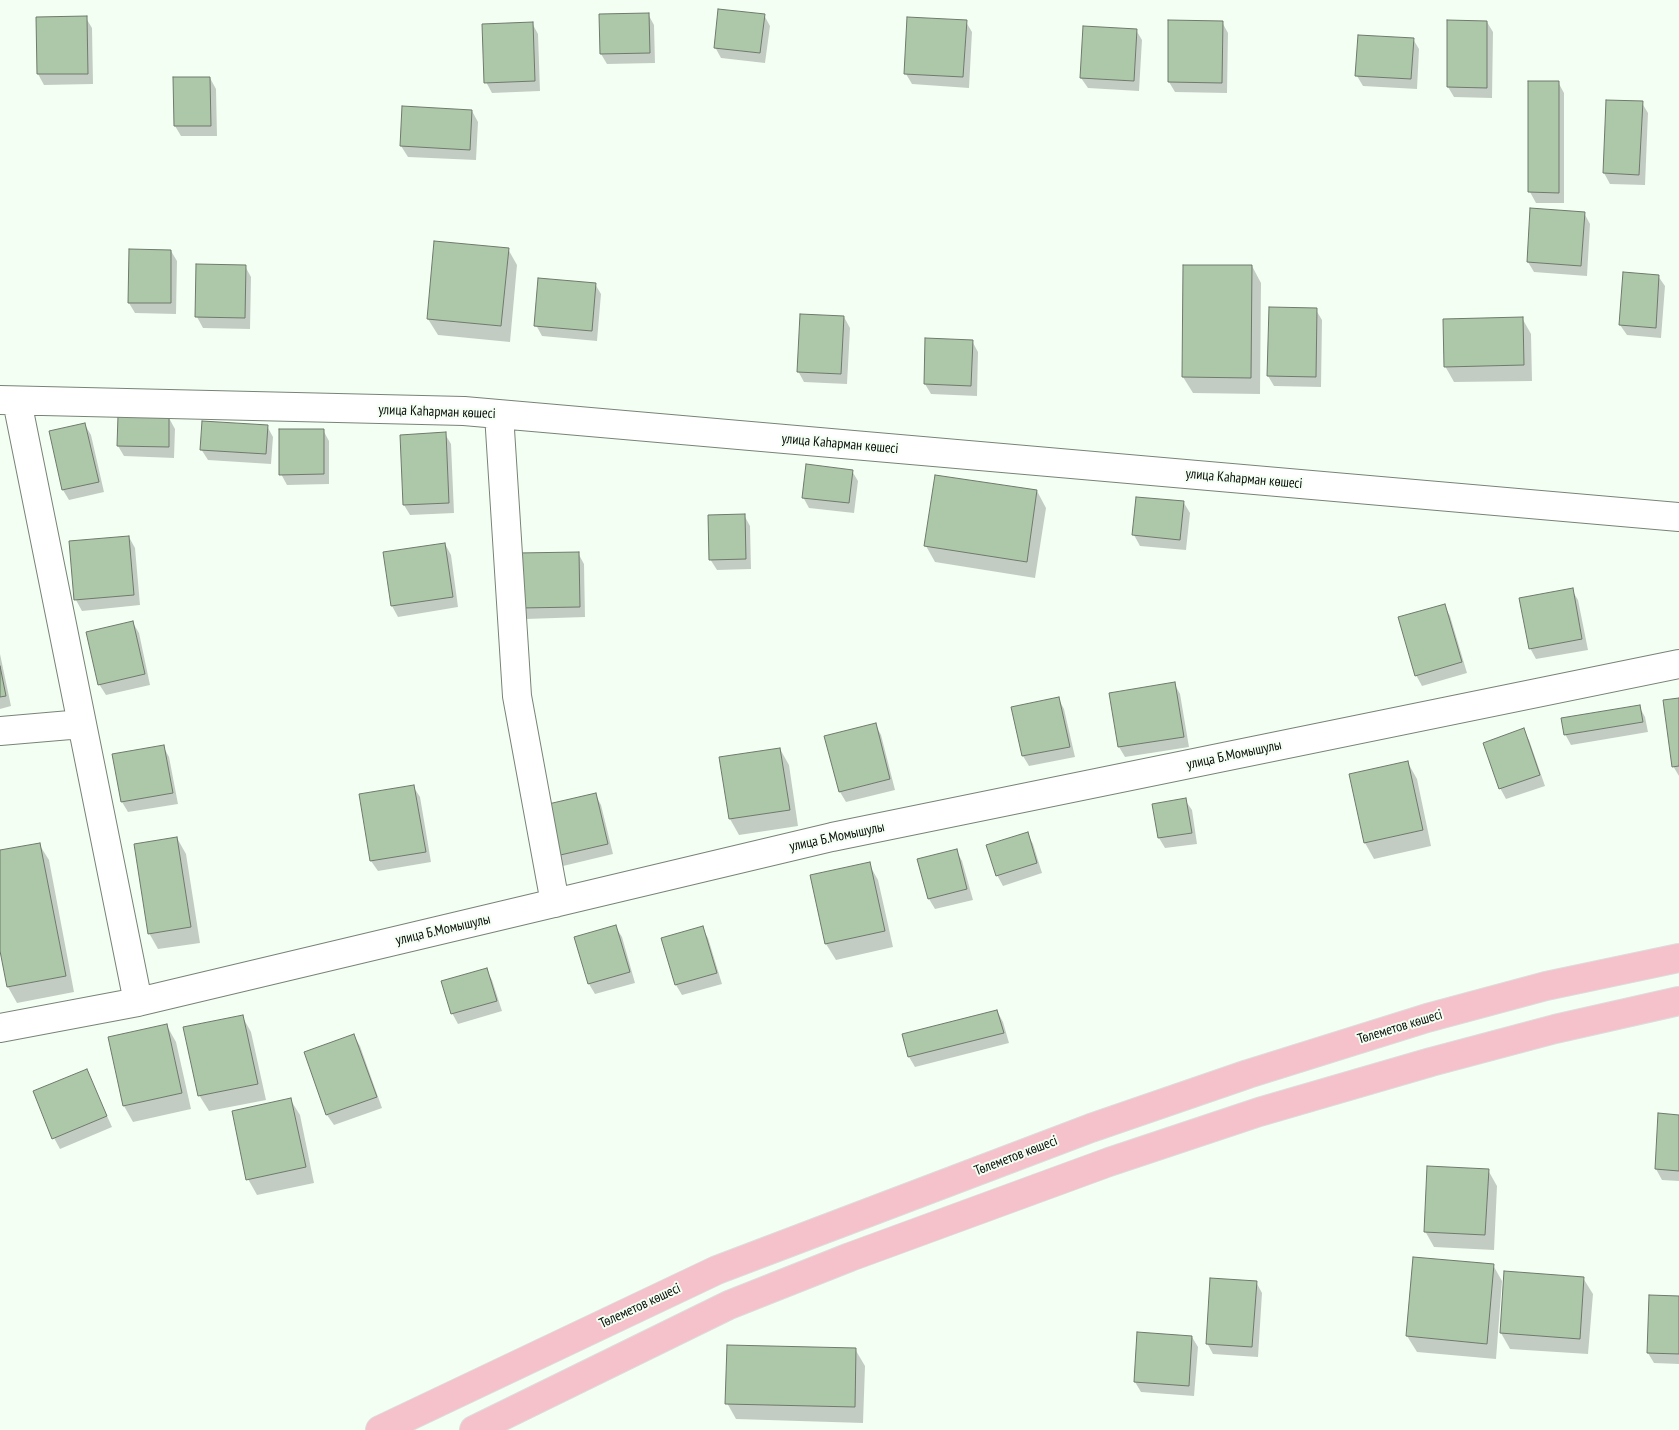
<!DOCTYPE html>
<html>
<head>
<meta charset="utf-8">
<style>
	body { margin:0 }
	canvas { display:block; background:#f4fff3 }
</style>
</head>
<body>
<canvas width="1679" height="1430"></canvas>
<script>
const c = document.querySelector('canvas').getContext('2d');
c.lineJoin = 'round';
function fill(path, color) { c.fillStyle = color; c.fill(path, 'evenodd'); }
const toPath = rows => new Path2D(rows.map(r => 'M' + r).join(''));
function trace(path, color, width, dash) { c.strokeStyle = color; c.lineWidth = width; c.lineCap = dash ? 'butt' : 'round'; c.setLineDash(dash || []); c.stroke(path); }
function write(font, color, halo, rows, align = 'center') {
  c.font = font + ' "PT Sans Narrow",sans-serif'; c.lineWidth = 4; c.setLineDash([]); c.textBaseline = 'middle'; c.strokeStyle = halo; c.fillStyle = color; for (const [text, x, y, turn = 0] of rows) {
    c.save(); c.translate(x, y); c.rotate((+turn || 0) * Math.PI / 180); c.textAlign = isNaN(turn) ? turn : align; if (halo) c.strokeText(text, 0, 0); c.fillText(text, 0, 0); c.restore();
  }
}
fill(toPath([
	[648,14,654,25,655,63,607,64,601,54],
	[764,15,770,26,765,63,721,58,715,47],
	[37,18,86,18,92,28,93,84,44,85,38,74],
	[966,22,972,32,969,88,912,84,906,74],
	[1222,22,1228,33,1227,93,1175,92,1169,82],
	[1487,22,1493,32,1492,98,1454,97,1448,87],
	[532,23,538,34,540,91,492,93,486,82],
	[1136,30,1142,40,1139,91,1088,88,1081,78],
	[1413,39,1419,49,1417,89,1363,86,1357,76],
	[210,78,216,89,217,136,181,136,175,126],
	[1558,82,1564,93,1564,203,1536,203,1530,192],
	[1607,101,1642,103,1648,113,1645,185,1610,184,1604,173],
	[403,108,472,111,478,122,476,160,408,157,401,146],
	[1584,213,1590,224,1587,276,1534,272,1528,262],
	[508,249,517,265,510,342,438,335,428,319],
	[171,251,177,261,176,314,135,313,129,303],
	[245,266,251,277,250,329,203,328,197,317],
	[1252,266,1261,283,1260,394,1193,393,1183,377],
	[1658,276,1665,286,1661,338,1627,335,1620,325],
	[595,284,601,294,597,341,542,336,536,325],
	[1316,310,1322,320,1321,387,1274,386,1268,376],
	[844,317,850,328,847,384,804,382,798,371],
	[1522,318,1531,334,1532,381,1454,382,1445,366],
	[972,341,978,352,977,396,931,394,925,384],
	[169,418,175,429,174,458,124,456,118,446],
	[85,425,91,435,104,492,69,500,63,490],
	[267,426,273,437,271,464,208,460,201,449],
	[323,430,329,441,329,484,287,485,281,474],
	[445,434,451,444,454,513,410,515,404,505],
	[852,471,858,481,854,513,809,508,803,497],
	[1037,491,1046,508,1035,578,935,562,926,546],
	[1184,503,1190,513,1186,550,1140,546,1134,535],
	[744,515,750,526,751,569,717,570,710,559],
	[129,537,135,548,140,605,82,611,76,600,71,543],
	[445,544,451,555,458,607,398,617,392,606,384,553],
	[578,553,584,564,585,617,526,619,520,608],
	[1572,590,1578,600,1588,650,1536,659,1530,648],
	[1444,605,1450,616,1467,673,1422,686,1416,675],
	[133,623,139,633,150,685,106,695,99,684],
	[0,654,11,706,0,709],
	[1174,683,1180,694,1189,747,1125,757,1119,747],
	[1058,698,1064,709,1075,757,1029,766,1023,756,1012,708],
	[1679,699,1679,776,1673,766],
	[1639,706,1645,717,1648,732,1571,745,1565,734],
	[875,724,881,735,895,790,846,802,840,792,826,737],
	[1523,730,1529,740,1545,786,1506,799,1500,788],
	[163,746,169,757,178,804,128,812,122,802],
	[780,749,789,765,798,826,739,835,730,819,721,758],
	[1408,763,1417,779,1431,846,1374,859,1365,843],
	[413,786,420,797,431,862,378,871,371,861],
	[595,794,601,805,613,854,563,866,557,855],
	[1185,800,1192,810,1197,844,1165,848,1159,838],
	[1027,833,1033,844,1042,873,1003,886,997,875],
	[177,838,186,854,200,943,158,949,149,933],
	[39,844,49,860,74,992,17,1003,8,987,0,944,0,852],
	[956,850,962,861,973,900,935,909,929,899],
	[869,864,878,880,893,947,836,960,826,944],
	[615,926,622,937,635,983,595,994,589,984],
	[702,928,708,938,722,984,682,995,676,985,663,939],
	[486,969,492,980,502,1011,458,1024,452,1013],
	[997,1011,1003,1022,1009,1043,915,1067,909,1057],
	[242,1016,251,1032,266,1100,209,1111,199,1095],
	[167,1026,176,1042,191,1109,133,1122,124,1106,110,1038],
	[354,1036,360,1046,382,1108,334,1125,327,1115,306,1053],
	[87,1071,112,1127,60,1149,54,1138],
	[290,1099,300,1115,314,1183,257,1195,248,1179],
	[1679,1116,1679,1181,1662,1180,1656,1169],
	[1488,1170,1497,1186,1494,1250,1434,1247,1425,1231],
	[1493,1265,1502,1281,1496,1359,1417,1352,1407,1336],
	[1583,1278,1593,1294,1588,1354,1510,1349,1501,1333],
	[1256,1282,1262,1293,1258,1357,1213,1354,1207,1343],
	[1679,1297,1679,1364,1654,1363,1648,1353],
	[1192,1337,1198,1347,1194,1396,1141,1392,1135,1382],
	[855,1349,865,1366,863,1423,736,1419,727,1403]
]), '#0003');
const building = toPath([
	[718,9,765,14,760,53,714,48,718,9],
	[649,13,650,53,600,54,599,14,649,13],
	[87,16,88,74,37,74,36,17,87,16],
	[907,17,967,20,963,77,904,74,907,17],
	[1168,20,1223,21,1222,83,1168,82,1168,20],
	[1447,20,1487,21,1487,88,1447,87,1447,20],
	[533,22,535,81,484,83,482,24,533,22],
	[1083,26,1137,29,1134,81,1080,78,1083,26],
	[1358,35,1414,38,1411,79,1355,76,1358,35],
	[173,77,210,77,211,126,174,126,173,77],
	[1528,81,1559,81,1559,193,1528,192,1528,81],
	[1606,100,1643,101,1639,175,1603,173,1606,100],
	[402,106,472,110,470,150,400,146,402,106],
	[1530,208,1585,212,1581,266,1527,262,1530,208],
	[434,241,509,248,501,326,427,319,434,241],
	[129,249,171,250,171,303,128,303,129,249],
	[196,264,246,265,245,318,195,317,196,264],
	[1183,265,1252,265,1251,378,1182,377,1183,265],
	[1623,272,1659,275,1656,328,1619,325,1623,272],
	[538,278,596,283,592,331,534,326,538,278],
	[1269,307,1317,308,1316,377,1267,376,1269,307],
	[800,314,844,316,841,374,797,372,800,314],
	[1523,317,1524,365,1444,367,1443,319,1523,317],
	[925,338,973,340,971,386,924,384,925,338],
	[118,416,169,417,169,447,117,446,118,416],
	[202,421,268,425,266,454,200,450,202,421],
	[85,423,99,482,62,490,49,431,85,423],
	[279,429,324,429,324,474,279,475,279,429],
	[446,432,449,503,403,505,400,435,446,432],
	[806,464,853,470,849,503,802,498,806,464],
	[935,475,1037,490,1027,562,924,546,935,475],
	[1136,497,1184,501,1180,540,1132,535,1136,497],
	[745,514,746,559,709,560,708,515,745,514],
	[129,536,134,595,74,600,69,541,129,536],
	[445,543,453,597,391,606,383,552,445,543],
	[579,552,580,607,519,608,518,553,579,552],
	[1573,588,1582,639,1529,649,1519,598,1573,588],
	[1445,604,1462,662,1415,676,1398,617,1445,604],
	[133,621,145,674,98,685,86,632,133,621],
	[0,666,6,696,0,697,0,666],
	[1175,682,1184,737,1118,747,1109,693,1175,682],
	[1059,697,1070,747,1022,756,1011,707,1059,697],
	[1679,698,1679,766,1672,767,1663,700,1679,698],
	[1640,705,1643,722,1564,735,1561,718,1640,705],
	[876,723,890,779,839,792,824,736,876,723],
	[1524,728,1540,775,1499,789,1483,743,1524,728],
	[164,745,173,793,121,802,112,754,164,745],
	[780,748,790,810,729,819,719,757,780,748],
	[1408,761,1423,830,1364,843,1349,774,1408,761],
	[414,785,426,852,370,861,359,794,414,785],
	[596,793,608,844,556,856,544,805,596,793],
	[1186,798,1192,833,1158,838,1152,804,1186,798],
	[1028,832,1037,863,996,876,986,845,1028,832],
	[177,837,191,927,148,934,134,844,177,837],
	[40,843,66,976,7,987,0,951,0,850,40,843],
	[957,849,967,889,928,899,917,859,957,849],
	[870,862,885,931,825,944,810,875,870,862],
	[616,925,630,972,588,984,574,937,616,925],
	[703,926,717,973,675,985,661,938,703,926],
	[487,968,497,1001,451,1014,441,981,487,968],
	[997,1010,1004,1033,908,1057,902,1034,997,1010],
	[243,1015,258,1084,198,1096,183,1027,243,1015],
	[167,1024,182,1093,123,1106,108,1037,167,1024],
	[354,1034,377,1097,326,1115,304,1052,354,1034],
	[87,1069,107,1116,52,1139,33,1091,87,1069],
	[291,1098,306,1167,246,1180,232,1111,291,1098],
	[1658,1113,1679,1115,1679,1171,1655,1169,1658,1113],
	[1427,1166,1489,1169,1485,1235,1424,1232,1427,1166],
	[1413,1257,1494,1264,1487,1344,1406,1336,1413,1257],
	[1504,1271,1584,1277,1580,1339,1500,1333,1504,1271],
	[1210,1278,1257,1281,1252,1347,1206,1344,1210,1278],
	[1649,1295,1679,1296,1679,1354,1647,1353,1649,1295],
	[1137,1332,1192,1336,1189,1386,1134,1382,1137,1332],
	[727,1345,856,1348,855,1407,725,1404,727,1345]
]);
fill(building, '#adc7a9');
trace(building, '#6f7a6d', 1);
const minor = toPath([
	[0,400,464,411,1679,517],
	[17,401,138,1002],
	[499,414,517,696,555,903],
	[0,731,82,724],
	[0,1028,138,1002,832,837,1679,664]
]);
const major = toPath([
	[380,1430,717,1270,1091,1128,1248,1074,1427,1018,1546,986,1679,958],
	[474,1430,729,1305,850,1257,1109,1162,1259,1112,1431,1062,1555,1029,1679,1001]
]);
trace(minor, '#788376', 30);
trace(major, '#dddddc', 30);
trace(minor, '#fff', 28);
trace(major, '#f5c1cb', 28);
write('14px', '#090c08', '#f4fff3', [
	["улица Каһарман көшесі",437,412,2],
	["улица Каһарман көшесі",840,444,5],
	["улица Каһарман көшесі",1244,479,5],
	["улица Б.Момышулы",1234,755,-12],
	["улица Б.Момышулы",837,837,-12],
	["улица Б.Момышулы",443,930,-13],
	["Төлеметов көшесі",1400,1027,-17],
	["Төлеметов көшесі",1016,1156,-21],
	["Төлеметов көшесі",640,1306,-25]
]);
</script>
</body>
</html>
